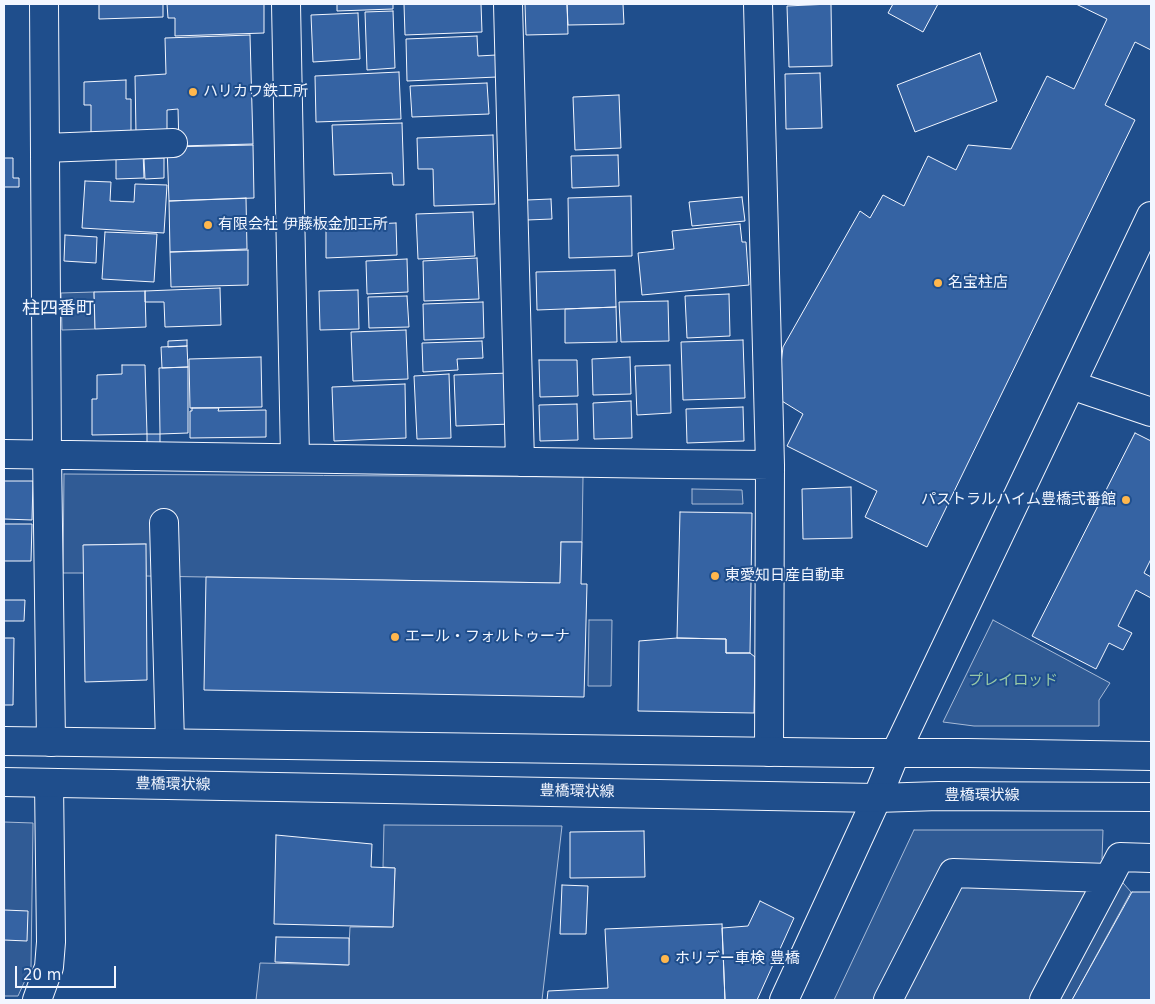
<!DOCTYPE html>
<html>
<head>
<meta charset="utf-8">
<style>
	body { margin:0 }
	#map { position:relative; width:1155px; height:1004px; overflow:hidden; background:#1f4e8c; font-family:"DejaVu Sans",sans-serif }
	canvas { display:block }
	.frame { position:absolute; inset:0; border:5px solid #f2f6ff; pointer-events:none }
	.scale { position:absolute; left:15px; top:966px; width:101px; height:22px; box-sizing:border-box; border:2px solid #f2f6ff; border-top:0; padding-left:6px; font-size:15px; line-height:18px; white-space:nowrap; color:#f2f6ff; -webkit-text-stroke:4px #1f4e8c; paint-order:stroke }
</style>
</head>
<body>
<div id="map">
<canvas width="1155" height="1004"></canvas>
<div class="frame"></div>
<div class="scale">20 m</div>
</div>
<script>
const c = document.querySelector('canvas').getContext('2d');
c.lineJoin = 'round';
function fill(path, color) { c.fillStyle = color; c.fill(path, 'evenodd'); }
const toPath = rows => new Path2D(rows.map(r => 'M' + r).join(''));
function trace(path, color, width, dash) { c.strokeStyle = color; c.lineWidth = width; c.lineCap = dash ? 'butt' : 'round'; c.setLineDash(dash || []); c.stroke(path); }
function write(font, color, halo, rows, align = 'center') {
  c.font = font + ' "DejaVu Sans","Noto Sans JP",sans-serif'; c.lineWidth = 4; c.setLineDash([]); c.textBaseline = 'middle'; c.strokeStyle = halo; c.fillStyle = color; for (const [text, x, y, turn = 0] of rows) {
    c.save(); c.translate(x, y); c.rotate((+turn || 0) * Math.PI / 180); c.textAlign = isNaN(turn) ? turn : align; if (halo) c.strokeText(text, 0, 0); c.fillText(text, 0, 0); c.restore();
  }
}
const built = toPath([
	[94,292,95,329,62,330,61,293,94,292],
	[64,474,583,477,582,542,561,542,560,583,146,576,145,544,84,545,84,573,63,573,64,474],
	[692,489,742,490,743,504,692,504,692,489],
	[589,620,612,620,611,686,588,686,589,620],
	[993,620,1110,683,1099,700,1099,726,974,726,943,722,993,620],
	[4,822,33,823,31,967,18,996,4,996,4,822],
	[384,825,562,826,542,1000,256,1000,260,963,348,965,350,927,393,927,395,868,383,867,384,825],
	[914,830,1103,830,1102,859,1131,892,1072,1000,834,1000,914,830]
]);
fill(built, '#305b95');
trace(built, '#a8bbd7', 1);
const building = toPath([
	[99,4,163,4,163,17,99,19,99,4],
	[167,4,264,4,264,33,175,36,175,18,168,18,167,4],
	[337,4,393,4,393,9,337,11,337,4],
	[404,4,481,4,482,32,405,35,404,4],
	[525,4,567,4,568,34,526,35,525,4],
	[567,4,623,4,624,24,568,25,567,4],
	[831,4,832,66,789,67,787,6,831,4],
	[893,4,938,4,923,32,888,13,893,4],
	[1076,4,1151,4,1151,50,1135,42,1105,105,1135,120,927,547,865,517,877,491,787,446,803,414,777,398,783,347,860,211,870,218,883,195,904,206,928,156,956,170,968,145,1011,149,1047,76,1074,89,1107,19,1076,4],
	[393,11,395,68,367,70,365,12,393,11],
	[358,13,360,59,313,62,311,15,358,13],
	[250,35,253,144,179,146,178,109,167,110,167,133,136,134,135,76,166,74,165,38,250,35],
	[477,36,478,56,496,55,497,77,407,81,406,39,477,36],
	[980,53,997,101,915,132,897,85,980,53],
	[399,72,401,119,316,122,315,76,399,72],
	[820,73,822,128,786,129,785,74,820,73],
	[126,80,126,99,131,99,131,136,91,137,91,105,84,105,84,82,126,80],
	[487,83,489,114,412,117,410,86,487,83],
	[619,95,621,148,575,150,573,97,619,95],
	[402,123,404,185,393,185,392,173,334,175,332,125,402,123],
	[493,135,495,204,434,206,433,169,418,169,417,138,493,135],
	[253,145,254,198,169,201,167,147,253,145],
	[143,152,144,178,116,179,116,153,143,152],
	[618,155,619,186,572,188,571,156,618,155],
	[4,158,13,158,13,178,19,178,19,187,4,187,4,158],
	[164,158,164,178,145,179,144,159,164,158],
	[85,181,111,182,110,201,134,202,135,184,167,185,164,233,82,228,85,181],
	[631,196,632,256,569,258,568,198,631,196],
	[742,197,745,221,692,226,689,202,742,197],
	[246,198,247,249,170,252,169,201,246,198],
	[551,199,552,219,527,220,527,200,551,199],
	[473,212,475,256,418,259,416,214,473,212],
	[396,223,397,255,326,258,326,226,396,223],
	[740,224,742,242,746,242,749,285,642,295,638,253,674,249,672,231,740,224],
	[105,232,157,234,154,282,102,279,105,232],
	[65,235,97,237,96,263,64,261,65,235],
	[248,250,248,285,171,287,170,252,248,250],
	[477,258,479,299,424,301,423,261,477,258],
	[407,259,408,292,367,294,366,261,407,259],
	[615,270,616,307,537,310,536,272,615,270],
	[220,288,221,325,165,327,164,302,145,302,145,291,220,288],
	[358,290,359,329,320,330,319,291,358,290],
	[145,291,146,327,95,329,94,292,145,291],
	[729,294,730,336,687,338,685,296,729,294],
	[407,296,409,327,369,328,368,297,407,296],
	[668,301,669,341,621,342,619,302,668,301],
	[483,302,484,338,424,340,423,304,483,302],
	[616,307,617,342,565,343,565,309,616,307],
	[406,330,408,379,353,381,351,332,406,330],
	[187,340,187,346,168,347,168,341,187,340],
	[743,340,745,398,683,400,681,342,743,340],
	[482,341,483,358,457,359,458,370,423,372,422,343,482,341],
	[187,346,188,367,162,368,161,347,187,346],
	[261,357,262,407,190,408,189,359,261,357],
	[630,357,631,394,593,395,592,359,630,357],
	[539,360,577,360,578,396,540,397,539,360],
	[122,365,145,365,147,434,92,435,92,399,97,399,97,375,122,374,122,365],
	[670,365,671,413,637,415,635,366,670,365],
	[188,367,188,433,160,434,159,368,188,367],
	[509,373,511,424,456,426,454,375,509,373],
	[449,374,451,438,417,439,414,376,449,374],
	[405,384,406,438,334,441,332,387,405,384],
	[631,401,632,438,594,439,593,403,631,401],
	[577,404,578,440,540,441,539,405,577,404],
	[743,407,744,441,687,443,686,409,743,407],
	[192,408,219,408,218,411,266,410,266,437,190,438,190,411,192,411,192,408],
	[1135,433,1151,441,1151,559,1144,573,1151,577,1151,598,1136,590,1118,626,1132,633,1123,650,1109,643,1096,669,1032,636,1135,433],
	[147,434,160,434,160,448,147,448,147,434],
	[4,481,33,481,32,520,4,519,4,481],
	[851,487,852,538,803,539,802,489,851,487],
	[680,512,752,513,750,653,726,653,726,639,677,638,680,512],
	[4,524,32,524,31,561,4,561,4,524],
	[561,542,582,542,581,584,587,584,584,697,204,690,206,577,560,583,561,542],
	[146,544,147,680,85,682,83,545,146,544],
	[4,600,25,600,24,621,4,621,4,600],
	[4,638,14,638,13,705,4,705,4,638],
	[677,638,726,639,726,653,750,653,755,657,754,713,638,711,639,641,677,638],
	[644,831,645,877,570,878,570,832,644,831],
	[276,835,372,844,371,867,395,868,393,927,274,924,276,835],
	[562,885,588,886,586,934,560,934,562,885],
	[1132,892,1151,892,1151,1000,1072,1000,1132,892],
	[760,901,794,918,757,1000,725,1000,722,928,748,926,760,901],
	[4,910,28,911,27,941,4,940,4,910],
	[722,924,725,1000,547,1000,548,991,608,988,605,929,722,924],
	[276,937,349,938,349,965,275,962,276,937]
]);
fill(building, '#3563a3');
trace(building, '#f2f6ff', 1);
const minor = toPath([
	[44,4,47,454,51,742],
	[286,4,295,458],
	[508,4,520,462],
	[758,4,770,465,769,752],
	[45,148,173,143],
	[1071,385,1151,412],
	[4,454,668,464,770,465],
	[164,523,170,743],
	[37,1000,49,967,51,942,49,783],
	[784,1000,877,798,895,754,1151,216],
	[888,1000,953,873,1109,878,1120,857,1151,858],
	[1044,1000,1109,878]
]);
const major = toPath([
	[4,741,854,753,968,753,1151,756],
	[4,782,877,798,939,796,1151,797]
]);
trace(minor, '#f2f6ff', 30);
trace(major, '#f2f6ff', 30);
trace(minor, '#1f4e8c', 28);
trace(major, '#1f4e8c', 28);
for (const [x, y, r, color] of [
	[193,92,5,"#ffb74d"],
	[208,225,5,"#ffb74d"],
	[938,283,5,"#ffb74d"],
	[1126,500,5,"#ffb74d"],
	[715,576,5,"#ffb74d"],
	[395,637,5,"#ffb74d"],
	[665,959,5,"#ffb74d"]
]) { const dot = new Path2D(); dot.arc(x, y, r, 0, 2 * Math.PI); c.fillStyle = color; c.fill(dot); trace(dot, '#1f4e8c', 2); }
write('15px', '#f2f6ff', '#1f4e8c', [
	["ハリカワ鉄工所",203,92],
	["有限会社 伊藤板金加工所",218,225],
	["名宝柱店",948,283],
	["パストラルハイム豊橋弐番館",1116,500,"right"],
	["東愛知日産自動車",725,576],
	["エール・フォルトゥーナ",405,637],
	["ホリデー車検 豊橋",675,959]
], 'left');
write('15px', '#97c8a6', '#1f4e8c', [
	["プレイロッド",1013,681]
]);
write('15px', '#f2f6ff', '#1f4e8c', [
	["豊橋環状線",173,785,1],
	["豊橋環状線",577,792,1],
	["豊橋環状線",982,796]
]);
write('18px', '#f2f6ff', '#1f4e8c', [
	["柱四番町",58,309]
]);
</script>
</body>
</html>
